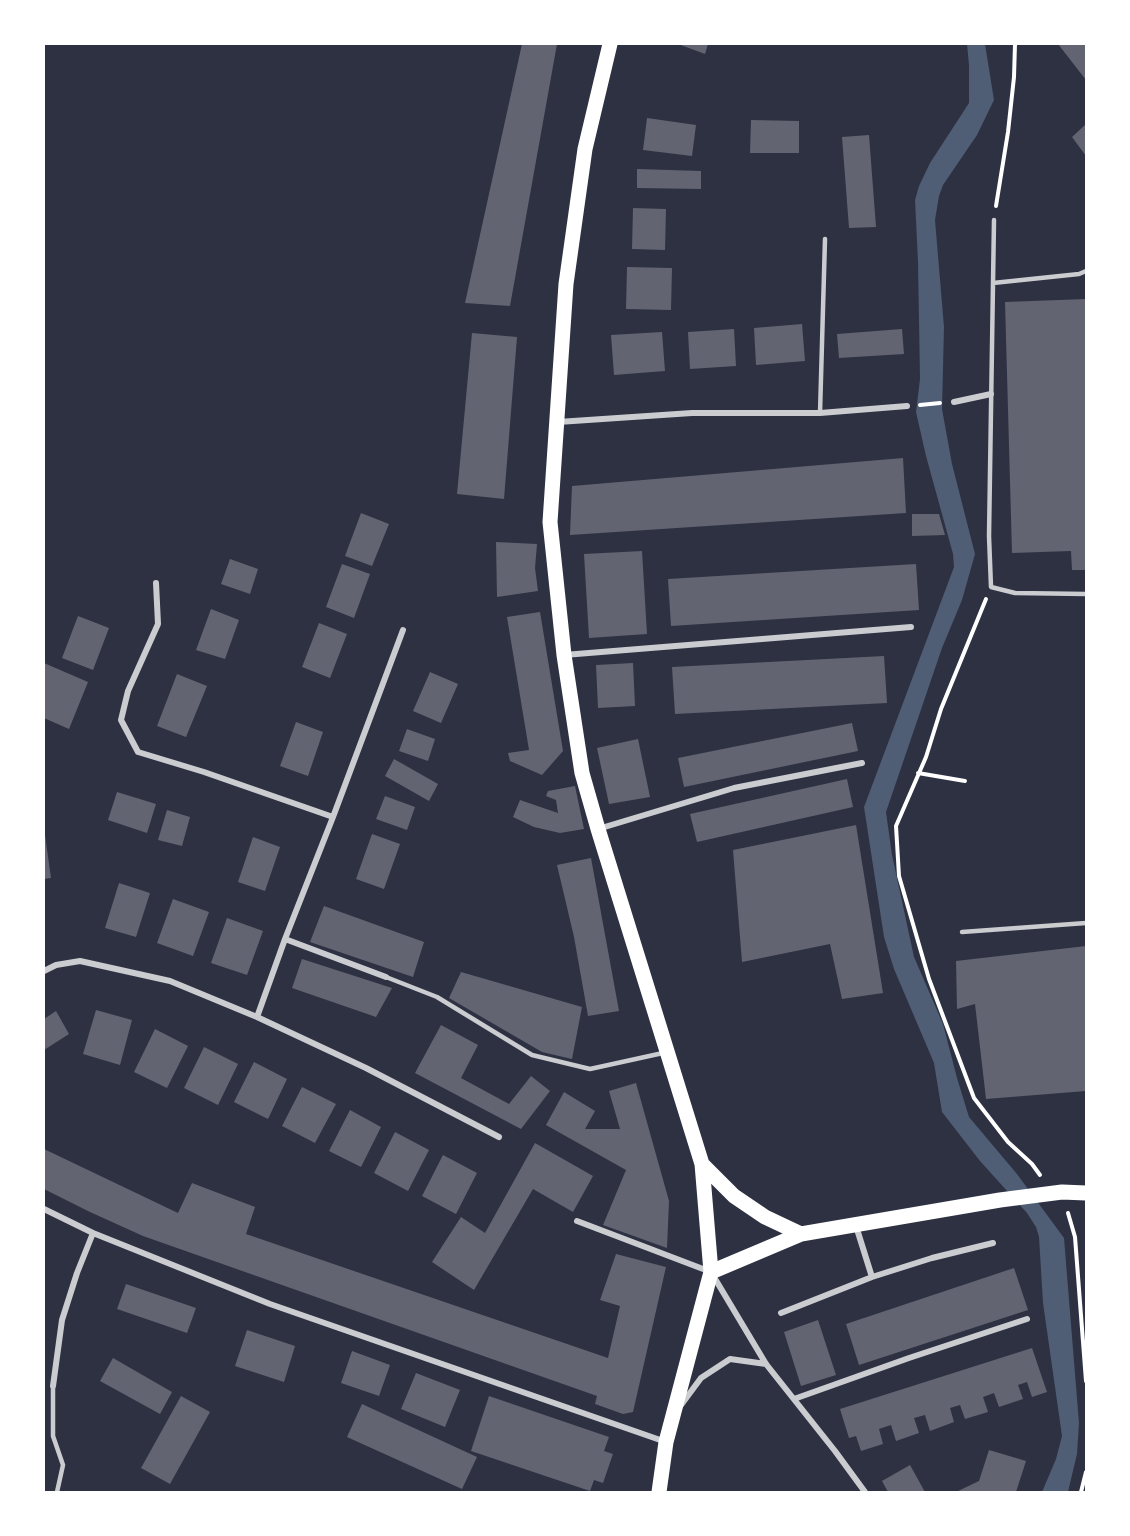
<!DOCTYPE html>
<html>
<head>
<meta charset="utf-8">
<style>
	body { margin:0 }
	#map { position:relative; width:1130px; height:1536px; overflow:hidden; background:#2d3142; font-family:"Roboto Serif",serif }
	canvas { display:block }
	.frame { position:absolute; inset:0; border:45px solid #fff; pointer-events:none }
</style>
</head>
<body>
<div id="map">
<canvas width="1130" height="1536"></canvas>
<div class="frame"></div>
</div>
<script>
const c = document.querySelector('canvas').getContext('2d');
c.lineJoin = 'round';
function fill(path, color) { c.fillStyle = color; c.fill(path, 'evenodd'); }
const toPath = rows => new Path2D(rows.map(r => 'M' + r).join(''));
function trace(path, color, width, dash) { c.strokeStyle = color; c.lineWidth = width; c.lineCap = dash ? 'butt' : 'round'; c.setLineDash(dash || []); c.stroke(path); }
fill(toPath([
	[967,44,985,44,994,100,977,135,943,185,939,196,935,220,944,327,942,409,952,464,975,554,962,600,942,648,886,812,892,855,914,957,943,1024,957,1078,969,1117,1017,1174,1064,1238,1079,1423,1077,1454,1068,1492,1042,1492,1056,1459,1062,1436,1043,1303,1039,1237,1036,1227,1027,1213,980,1161,942,1112,934,1063,894,969,884,937,864,807,954,567,953,554,926,456,916,412,920,379,918,262,915,200,919,186,930,163,969,103,969,65]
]), '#4f5d75');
fill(toPath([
	[522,44,557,44,510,306,465,303],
	[678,44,708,44,705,54],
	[1058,44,1086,44,1086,80],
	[647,118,696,125,692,156,643,150],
	[751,120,799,121,799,153,750,153],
	[1086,124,1086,156,1072,137],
	[869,135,876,227,849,228,842,137],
	[637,169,701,171,701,189,637,188],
	[633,208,666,209,665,250,632,249],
	[627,267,672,268,671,310,626,309],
	[1086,299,1086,570,1072,570,1071,551,1012,553,1005,302],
	[802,324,805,361,756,365,754,328],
	[734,329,736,366,690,369,688,332],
	[902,329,904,354,839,358,837,334],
	[662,332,665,371,614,375,611,335],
	[472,333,517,337,504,499,457,494],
	[903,458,906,513,570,535,572,486],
	[361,513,389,524,372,566,345,556],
	[912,514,939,514,945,535,912,536],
	[496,542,537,544,535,568,538,591,497,597],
	[642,551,647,634,589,638,584,554],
	[230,559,258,569,250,594,221,584],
	[342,564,370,574,354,618,326,607],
	[916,564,919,610,671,626,668,579],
	[211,609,239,620,225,659,196,650],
	[540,612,563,751,542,775,510,761,508,753,529,750,507,617],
	[78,616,109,628,93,670,62,658],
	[319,623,347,634,330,678,302,667],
	[884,656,887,703,675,714,672,667],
	[44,663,88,682,69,729,44,718],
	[633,663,635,706,598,708,596,665],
	[430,672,458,684,441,723,413,711],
	[177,674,207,686,186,737,157,726],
	[296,722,323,732,308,776,280,766],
	[852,723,858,751,684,787,678,758],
	[407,729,435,739,428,761,399,751],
	[638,739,650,797,609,804,597,748],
	[394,759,438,784,429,801,385,776],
	[847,779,853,807,697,842,690,814],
	[575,786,584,829,560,833,534,827,513,817,520,800,558,813,556,800,546,796,548,791],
	[117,792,156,804,147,833,108,820],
	[385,796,415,807,407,830,376,819],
	[167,810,190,817,182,846,158,840],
	[856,825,883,993,842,999,830,944,742,962,733,850],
	[372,834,400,844,384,889,356,879],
	[44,835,45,835,51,878,44,879],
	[253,837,280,847,265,891,238,882],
	[591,858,619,1011,588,1016,574,937,557,865],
	[119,883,150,893,136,937,105,928],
	[173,899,209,912,193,956,157,943],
	[324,906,424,942,413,977,310,942],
	[227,918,263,931,247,975,211,963],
	[1086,946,1086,1091,986,1099,975,1004,957,1009,956,961],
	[302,959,392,988,376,1017,292,988],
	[461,972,582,1007,572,1059,542,1052,449,998],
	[96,1010,132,1020,120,1065,83,1054],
	[56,1011,69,1034,44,1050,44,1019],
	[441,1025,478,1045,461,1078,509,1104,531,1076,550,1091,521,1129,415,1073],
	[155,1029,188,1046,167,1088,134,1072],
	[204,1047,238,1064,218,1105,184,1088],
	[254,1062,287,1079,268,1119,234,1102],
	[636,1083,669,1201,667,1248,603,1225,626,1170,546,1125,564,1092,595,1111,585,1129,620,1129,609,1091],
	[302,1087,336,1104,315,1143,282,1126],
	[350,1110,381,1127,361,1167,329,1151],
	[395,1132,429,1150,408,1191,374,1173],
	[535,1143,593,1176,573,1212,533,1189,474,1290,432,1262,461,1217,485,1233],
	[44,1149,178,1213,192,1183,255,1207,246,1234,608,1358,620,1306,600,1300,616,1254,666,1267,633,1412,623,1414,595,1404,597,1396,143,1236,90,1212,44,1189],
	[443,1155,477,1173,456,1214,422,1196],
	[1014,1268,1028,1310,859,1365,846,1324],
	[126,1284,196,1308,187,1333,117,1309],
	[818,1320,836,1375,801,1386,784,1332],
	[247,1330,295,1346,284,1382,235,1366],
	[1032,1348,1047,1392,1032,1397,1027,1382,1018,1385,1023,1399,999,1407,994,1393,983,1397,988,1412,965,1419,960,1405,950,1408,954,1422,930,1431,925,1415,914,1418,919,1433,896,1441,891,1425,879,1429,883,1444,861,1451,856,1436,849,1438,840,1409],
	[352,1351,390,1365,379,1396,341,1383],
	[113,1358,172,1392,160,1414,100,1381],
	[416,1373,460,1390,445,1427,401,1409],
	[181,1396,210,1412,170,1484,141,1468],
	[489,1396,609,1437,604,1451,613,1454,603,1483,594,1480,590,1491,471,1451],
	[362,1404,477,1457,462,1489,347,1437],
	[989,1450,1026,1461,1016,1492,956,1492,979,1481],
	[910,1465,925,1492,888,1492,882,1481]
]), '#626471');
trace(toPath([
	[996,206,1008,132,1014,77,1015,44],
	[920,405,940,403],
	[986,599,941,709,926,757,896,826,899,876,929,979,974,1098,1008,1142,1032,1164,1040,1175],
	[918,773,965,781],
	[1068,1213,1075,1237,1086,1381],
	[1081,1492,1086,1472]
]), '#fff', 4);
trace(toPath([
	[994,220,989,536,991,587,1015,593,1086,594],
	[993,283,1079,274,1086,271],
	[820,413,825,239],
	[962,932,1086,923],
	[386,977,437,997,532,1055,590,1069,663,1053],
	[53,1386,53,1436,63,1465,57,1492]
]), '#caccd0', 4.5);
trace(toPath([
	[954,402,991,394],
	[558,422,692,413,820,413,907,406],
	[156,583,158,624,128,691,121,720,138,752,204,772,333,817,285,939,257,1017],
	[564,655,911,627],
	[333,817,403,630],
	[598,829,734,788,862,763],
	[285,939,386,977],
	[44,971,56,965,80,961,170,981,257,1017,366,1068,499,1137],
	[44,1209,93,1233,270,1304,666,1442],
	[577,1221,711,1272,766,1364,835,1451,865,1492],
	[856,1226,872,1277],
	[781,1313,872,1277,932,1258,993,1243],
	[53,1386,62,1320,77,1273,93,1233],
	[794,1399,909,1358,1027,1319],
	[681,1405,701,1378,730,1359,766,1364]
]), '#caccd0', 6);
trace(toPath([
	[610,44,585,149,566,284,550,522,564,655,582,773,598,829,702,1164,711,1272,666,1442,659,1492],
	[702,1164,734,1196,765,1217,801,1234],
	[711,1272,801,1234,1000,1200,1062,1192,1086,1193]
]), '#fff', 15);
</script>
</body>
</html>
